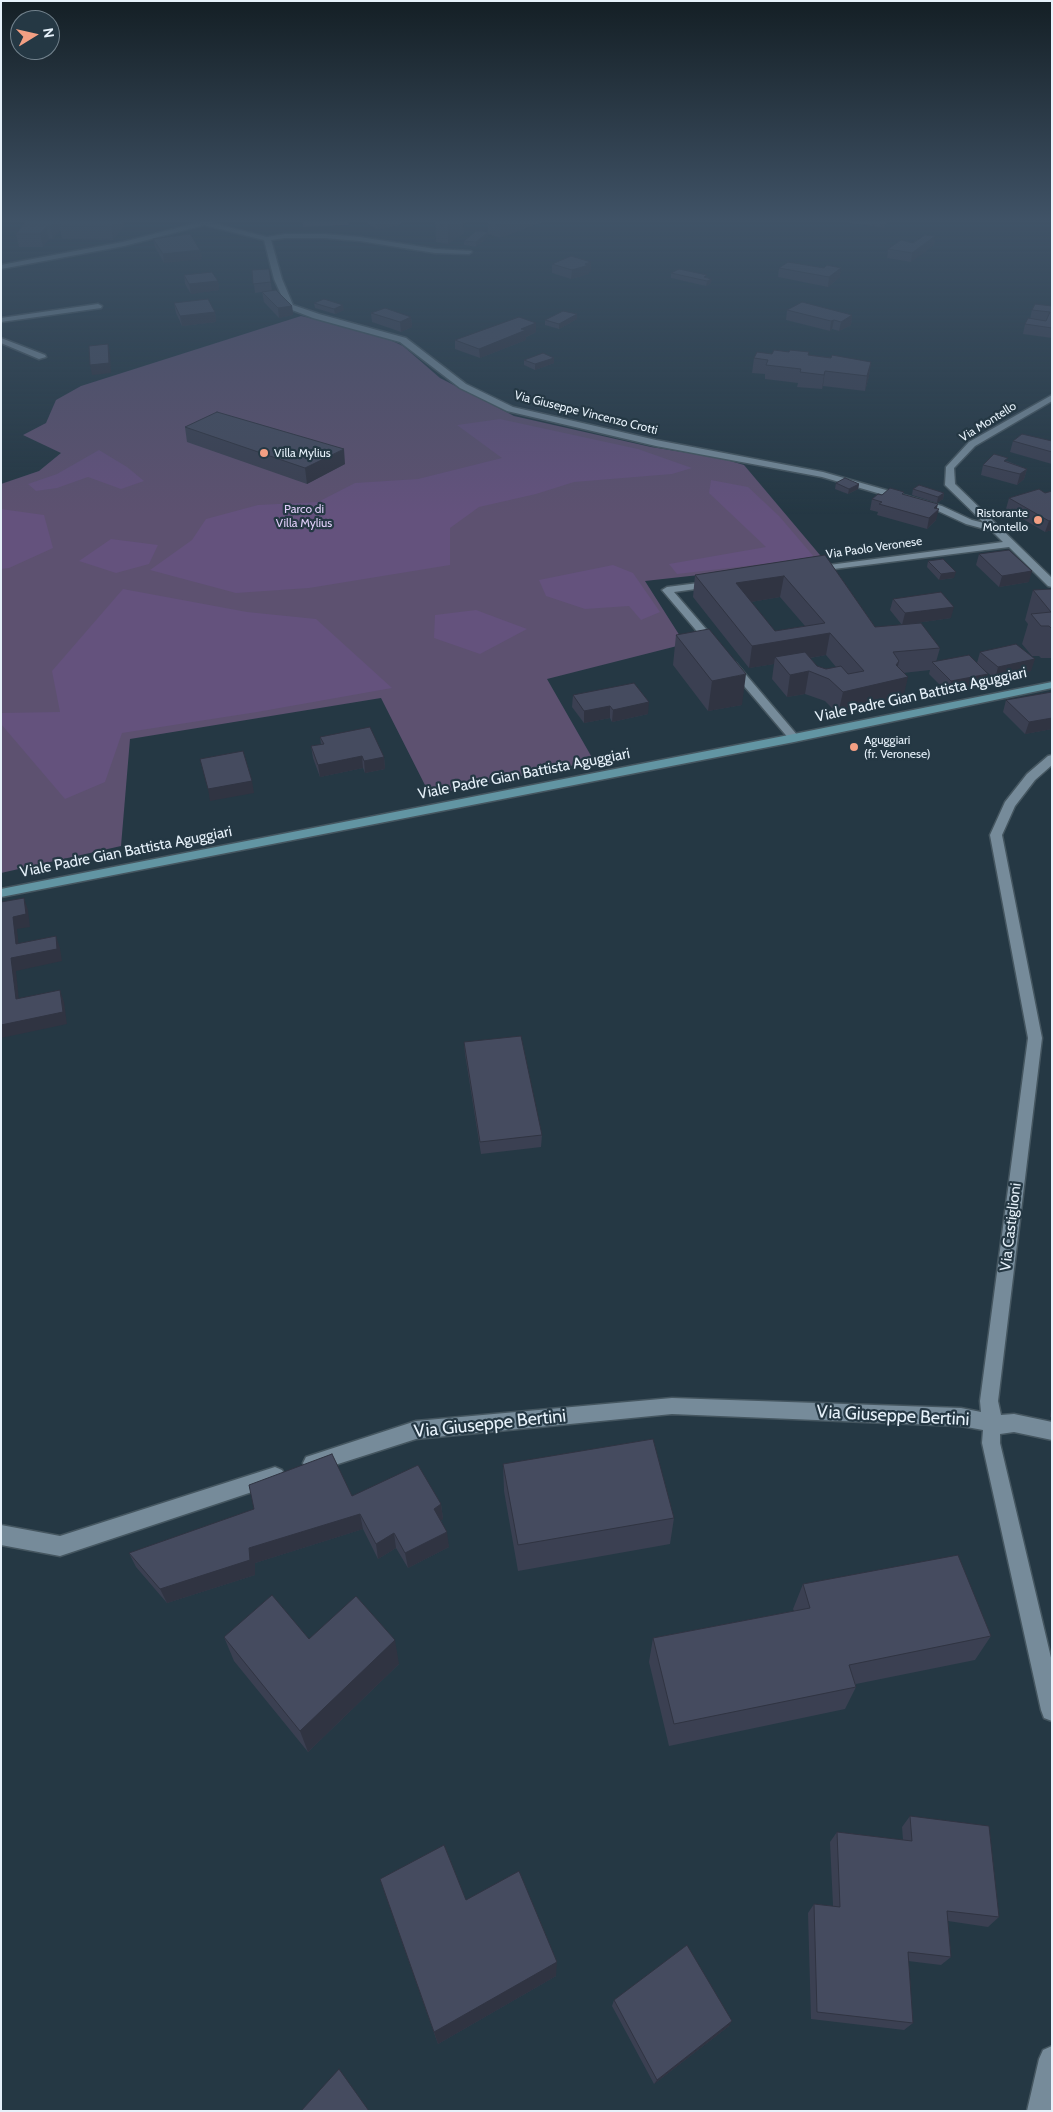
<!DOCTYPE html>
<html>
<head>
<meta charset="utf-8">
<style>
	body { margin:0 }
	#map { position:relative; width:1053px; height:2112px; overflow:hidden; background:#253844; font-family:Cabin,sans-serif }
	canvas { display:block }
	.frame { position:absolute; inset:0; border:2px solid #e6f1fa; pointer-events:none }
	.north { position:absolute; left:10px; top:10px; width:50px; height:50px; box-sizing:border-box; background:#253844; border:1px solid #72828d; border-radius:50%; rotate:81deg; font-size:14px; font-weight:700; line-height:20px; text-align:center; color:#e6f1fa }
	.north::after { content:''; display:block; margin:auto; width:18px; height:22px; background:#f39f83; clip-path:polygon(50% 0,100% 100%,50% 72%,0 100%) }
</style>
</head>
<body>
<div id="map">
<canvas width="1053" height="2112"></canvas>
<div class="frame"></div>
<div class="north">N</div>
</div>
<script>
const c = document.querySelector('canvas').getContext('2d');
c.lineJoin = 'round';
function fill(path, color) { c.fillStyle = color; c.fill(path, 'evenodd'); }
const toPath = rows => new Path2D(rows.map(r => 'M' + r).join(''));
function trace(path, color, width, dash) { c.strokeStyle = color; c.lineWidth = width; c.lineCap = dash ? 'butt' : 'round'; c.setLineDash(dash || []); c.stroke(path); }
function write(font, color, halo, rows, align = 'center') {
  c.font = font + ' Cabin,sans-serif'; c.lineWidth = 4.5; c.setLineDash([]); c.textBaseline = 'middle'; c.strokeStyle = halo; c.fillStyle = color; for (const [text, x, y, turn = 0] of rows) {
    c.save(); c.translate(x, y); c.rotate((+turn || 0) * Math.PI / 180); c.textAlign = isNaN(turn) ? turn : align; if (halo) c.strokeText(text, 0, 0); c.fillText(text, 0, 0); c.restore();
  }
}
fill(toPath([
	[302,220,348,220,349,225,303,227],
	[301,316,377,334,403,346,440,378,514,416,651,447,720,458,744,465,825,561,645,581,685,644,547,679,594,761,430,795,381,698,130,739,121,846,1,873,1,484,39,471,61,453,23,435,46,423,56,400,81,386]
]), '#5d5170');
fill(toPath([
	[500,419,638,449,692,468,672,474,574,482,536,494,479,507,450,528,450,565,309,588,236,593,150,570,192,540,206,519,258,505,318,502,355,483,418,479,502,458,457,425],
	[99,450,127,467,144,481,121,489,88,477,57,488,36,491,28,484,57,474],
	[711,480,748,487,779,516,815,558,677,574,669,564,766,547,709,493],
	[1,509,44,515,53,548,9,568,1,569],
	[111,539,158,545,149,564,116,573,79,561],
	[613,565,633,573,660,612,641,620,629,606,585,609,546,596,539,580],
	[123,589,247,612,316,619,392,688,257,712,122,733,105,782,65,799,1,724,1,713,60,712,52,671],
	[476,610,527,629,480,654,434,638,435,615]
]), '#64527d');
const minor = toPath([
	[208,220,217,220,212,223,267,237,285,234,324,234,360,237,435,249,471,251,472,252,469,254,435,253,360,241,324,238,285,238,271,240,282,279,293,305,319,314,406,338,466,384,513,407,656,440,823,472,942,506,972,520,984,523,945,485,946,467,969,442,1052,395,1052,401,975,446,954,468,955,484,1052,578,1052,587,1048,586,1009,547,810,572,809,570,814,567,1003,542,992,531,966,524,936,510,822,477,656,446,507,411,460,388,400,342,313,318,287,308,274,279,264,240,204,225,124,246,1,269,1,265,123,242,208,220],
	[98,304,102,306,101,308,1,322,1,318,98,304],
	[1,338,45,355,46,357,39,359,1,343,1,338],
	[714,581,719,584,718,586,674,592,719,644,720,646,715,649,711,648,662,590,667,587,714,581],
	[732,662,736,663,798,736,800,738,798,740,790,740,728,667,727,665,728,663,732,662],
	[1052,755,1052,765,1035,780,1015,806,1002,835,1042,1038,998,1401,1001,1415,1014,1414,1052,1422,1052,1440,1014,1432,1000,1434,1000,1443,1052,1662,1052,1721,1044,1718,1041,1710,982,1443,983,1430,961,1426,672,1414,416,1439,313,1472,306,1469,303,1463,306,1457,416,1421,672,1398,961,1408,981,1412,980,1401,1028,1038,990,835,1005,802,1027,774,1048,756,1052,755],
	[275,1467,282,1470,285,1476,282,1482,60,1556,1,1545,1,1525,60,1536,275,1467],
	[1052,2046,1052,2111,1027,2111,1039,2059,1043,2050,1052,2046]
]);
const secondary = toPath([
	[1052,682,1052,688,794,742,1,897,1,889,794,734,1052,682]
]);
trace(minor, '#455660', 3);
trace(secondary, '#455660', 3);
fill(minor, '#768b9a');
fill(secondary, '#6295a3');
fill(toPath([
	[27,220,124,226,113,240,62,239,60,230,53,239,49,239,43,247,19,247,16,234],
	[367,220,405,220,405,221,401,223,401,225,378,229,368,225],
	[435,220,472,220,463,223,464,233,448,244,436,242],
	[488,220,548,220,500,238,488,234],
	[845,220,888,220,884,228,850,223],
	[488,232,488,237,476,247,464,245,464,241],
	[935,236,934,245,911,262,887,258,888,249,913,243],
	[153,239,200,250,202,259,164,263,155,247],
	[591,262,591,271,589,272,589,274,571,279,552,273,552,264],
	[779,268,824,268,840,277,828,287,778,277],
	[269,269,272,291,292,306,293,315,279,318,264,302,262,292,255,293,252,270],
	[671,273,707,277,711,283,706,286,671,278],
	[184,275,218,281,219,290,191,294,185,284],
	[174,303,215,312,216,322,182,326,176,313],
	[314,303,344,310,335,314,315,308],
	[1052,306,1052,338,1023,334,1025,324,1030,319,1032,310],
	[787,310,852,315,851,325,839,331,832,329,830,331,786,320],
	[371,313,411,317,412,327,401,332,372,322],
	[577,314,577,319,559,329,545,325,545,320],
	[536,332,526,337,526,340,480,358,455,349,455,340],
	[789,352,809,352,809,355,871,362,869,376,865,391,823,386,822,389,797,387,798,383,765,379,765,374,752,373,754,358,772,354],
	[554,358,554,363,535,370,524,365,524,360],
	[185,427,345,464,307,484,187,442],
	[1013,441,1052,441,1052,464,1010,452],
	[1007,461,1027,469,1024,479,1017,485,981,475,983,465],
	[836,483,859,484,858,489,848,494,835,489],
	[913,489,944,493,943,499,937,503,912,495],
	[1039,489,1052,530,1045,532,1006,509,1009,498],
	[882,495,904,495,937,509,936,520,927,529,877,515,878,512,870,510,872,499],
	[979,554,1029,582,999,587,976,565],
	[825,555,875,627,940,648,936,662,977,663,980,652,1031,671,995,679,981,667,988,674,985,685,948,693,929,674,930,670,903,673,903,699,838,714,825,701,805,694,787,697,772,679,774,664,749,668,693,597,695,575],
	[780,597,805,626,775,631,751,602],
	[826,655,836,667,826,669,817,666,810,658],
	[928,561,954,578,939,580,927,567],
	[1033,590,1052,590,1052,658,1041,658,1039,656,1032,656,1022,644,1028,624,1025,620],
	[893,599,951,618,902,625,890,610],
	[676,635,742,705,708,711,673,665],
	[1052,692,1052,729,1025,734,1003,712,1006,700],
	[573,695,648,714,612,722,610,718,584,723,572,707],
	[320,737,384,757,385,769,365,773,363,768,320,777,313,758,311,746,321,745],
	[464,1042,542,1135,541,1147,481,1154,465,1054],
	[1052,1402,1052,1417,1050,1417],
	[503,1464,674,1518,670,1544,518,1571,504,1491],
	[352,1496,441,1504,443,1519,441,1520,449,1547,408,1568,396,1548,378,1559,363,1529,255,1563,255,1575,167,1603,136,1567,129,1553],
	[803,1584,991,1636,975,1660,856,1684,856,1687,845,1709,669,1746,649,1662,653,1638,794,1611,793,1609],
	[224,1637,309,1639,399,1664,308,1752,234,1661],
	[910,1816,999,1917,988,1927,948,1921,951,1957,941,1965,908,1961,913,2023,904,2030,811,2019,808,1913,814,1904,833,1906,830,1842,837,1832,903,1840,902,1827],
	[380,1879,466,1900,556,1976,438,2044],
	[614,2000,729,2026,654,2084,612,2006]
]), '#3b4052');
fill(toPath([
	[55,220,66,220,59,226,60,230,53,239,50,226],
	[117,220,123,220,124,226,113,240,111,227],
	[377,220,405,220,405,221,401,223,401,225,378,229],
	[450,220,472,220,463,223,464,233,448,244,448,221],
	[500,220,548,220,500,238],
	[886,220,888,220,884,228],
	[46,227,49,239,43,247,40,234],
	[488,232,488,237,476,247,476,242],
	[935,236,934,245,911,262,912,253],
	[200,250,202,259,164,263,163,254],
	[591,262,591,271,589,272,589,274,571,279,572,270],
	[841,268,840,277,828,287,829,277],
	[712,279,711,283,706,286,707,281],
	[218,281,219,290,191,294,189,284],
	[343,305,344,310,335,314,334,309],
	[292,306,293,315,279,318,278,308],
	[215,312,216,322,182,326,180,316],
	[577,314,577,319,559,329,559,324],
	[852,315,851,325,839,331,841,322],
	[411,317,412,327,401,332,400,322],
	[834,320,832,329,830,331,831,321],
	[536,323,536,332,526,337,526,340,480,358,479,349,521,329],
	[108,344,110,354,111,373,92,375,90,365],
	[554,358,554,363,535,370,535,364],
	[871,362,869,376,865,391,867,376],
	[825,371,823,386,822,389,824,375],
	[344,449,345,464,307,484,305,468],
	[1027,469,1024,479,1017,485,1020,474],
	[859,484,858,489,848,494,849,489],
	[944,493,943,499,937,503,938,497],
	[938,504,936,512,939,509,936,520,927,529,929,518,934,508],
	[1052,520,1052,530,1045,532,1049,521],
	[1032,571,1029,582,999,587,1002,576],
	[956,572,954,578,939,580,941,574],
	[784,576,780,597,733,605,736,583],
	[954,607,951,618,902,625,905,613],
	[830,633,826,655,780,663,775,657,774,664,749,668,752,646],
	[1035,659,1031,671,995,679,998,667],
	[899,661,895,680,908,677,903,699,838,714,843,692,896,665],
	[809,671,805,694,787,697,790,675],
	[746,674,742,705,708,711,712,681],
	[988,674,985,685,948,693,951,681],
	[649,702,648,714,612,722,613,710],
	[610,706,610,718,584,723,584,711],
	[1052,718,1052,729,1025,734,1029,722],
	[362,756,363,768,320,777,318,765],
	[384,757,385,769,365,773,364,761],
	[252,781,254,793,210,801,208,789],
	[24,898,28,910,30,927,17,929,20,956,16,944,13,917],
	[56,936,60,948,62,961,16,971,20,1011,16,999,11,958],
	[60,990,64,1002,67,1024,1,1038,1,1025],
	[441,1504,443,1519,436,1524,434,1509],
	[360,1514,363,1529,255,1563,255,1575,167,1603,160,1589,249,1548],
	[447,1532,449,1547,408,1568,405,1553],
	[394,1533,396,1548,378,1559,376,1544],
	[395,1640,399,1664,308,1752,300,1731],
	[557,1962,556,1976,438,2044,434,2032],
	[732,2021,729,2026,654,2084,657,2080]
]), '#303442');
const building = toPath([
	[27,220,55,220,50,226,46,227,40,234,16,234,27,220],
	[64,220,117,220,111,227,59,226,64,220],
	[438,220,450,220,448,221,438,220],
	[476,231,488,232,476,242,464,241,476,231],
	[190,234,200,250,163,254,153,239,190,234],
	[925,235,935,236,912,253,888,249,901,240,913,243,925,235],
	[571,256,591,262,585,264,589,265,572,270,552,264,571,256],
	[788,262,824,268,827,265,841,268,829,277,779,268,788,262],
	[269,269,271,282,253,284,252,270,269,269],
	[679,269,707,275,704,277,712,279,707,281,671,273,679,269],
	[212,272,218,281,189,284,184,275,212,272],
	[276,290,292,306,278,308,262,292,276,290],
	[208,299,215,312,180,316,174,303,208,299],
	[324,299,343,305,334,309,314,303,324,299],
	[802,302,852,315,841,322,834,320,831,321,787,310,802,302],
	[1035,304,1052,306,1052,328,1025,324,1028,318,1046,321,1050,312,1032,310,1035,304],
	[385,308,411,317,400,322,371,313,385,308],
	[563,311,577,314,559,324,545,320,563,311],
	[519,317,536,323,521,329,526,330,479,349,455,340,519,317],
	[108,344,109,363,90,365,89,346,108,344],
	[774,350,789,352,790,350,809,352,808,355,831,358,832,355,871,362,867,376,825,371,824,375,800,372,801,369,766,365,768,360,754,358,757,352,772,354,774,350],
	[543,353,554,358,535,364,524,360,543,353],
	[217,412,344,449,305,468,185,427,217,412],
	[1022,434,1052,441,1052,452,1013,441,1022,434],
	[994,454,1008,458,1004,461,1027,469,1020,474,983,465,994,454],
	[845,478,859,484,849,489,836,483,845,478],
	[919,485,944,493,938,497,913,489,919,485],
	[890,488,904,492,902,494,938,504,934,508,939,509,929,518,879,504,882,502,872,499,878,494,882,495,890,488],
	[1039,489,1045,493,1052,491,1052,520,1049,521,1009,498,1039,489],
	[1009,550,1032,571,1002,576,979,554,1009,550],
	[825,555,875,627,921,623,940,648,893,652,899,661,896,665,908,677,843,692,829,679,809,671,790,675,775,657,805,652,817,666,826,669,841,666,848,674,864,671,830,633,752,646,695,575,825,555],
	[784,576,825,623,775,631,736,583,784,576],
	[943,559,956,572,941,574,928,561,943,559],
	[1051,589,1052,590,1052,628,1051,628,1049,626,1041,626,1031,614,1051,612,1033,590,1051,589],
	[941,592,954,607,905,613,893,599,941,592],
	[709,629,746,674,712,681,676,635,709,629],
	[1016,644,1035,659,998,667,980,652,1016,644],
	[969,655,988,674,951,681,932,662,969,655],
	[634,683,649,702,613,710,610,706,584,711,573,695,634,683],
	[1052,692,1052,718,1029,722,1006,700,1052,692],
	[370,727,384,757,364,761,362,756,318,765,311,746,324,744,320,737,370,727],
	[243,751,252,781,208,789,200,759,243,751],
	[24,898,26,914,13,917,16,944,56,936,57,949,11,958,16,999,60,990,63,1012,1,1025,1,902,24,898],
	[521,1036,542,1135,480,1142,464,1042,521,1036],
	[653,1439,674,1518,518,1545,503,1464,653,1439],
	[332,1454,352,1496,418,1465,441,1504,434,1509,447,1532,405,1553,394,1533,376,1544,360,1514,249,1548,250,1560,160,1589,129,1553,254,1509,249,1485,332,1454],
	[958,1555,991,1636,849,1665,856,1687,674,1724,653,1638,810,1608,803,1584,958,1555],
	[272,1595,309,1639,356,1596,395,1640,300,1731,224,1637,272,1595],
	[910,1816,989,1826,999,1917,947,1911,951,1957,908,1952,913,2023,817,2012,814,1904,840,1907,837,1832,912,1841,910,1816],
	[444,1845,466,1900,519,1871,557,1962,434,2032,380,1879,444,1845],
	[687,1945,732,2021,657,2080,614,2000,687,1945],
	[339,2069,369,2111,301,2111,339,2069]
]);
fill(building, '#454b5f');
trace(building, '#303442', 1);
const sky = c.createLinearGradient(0, 0, 0, 515);
sky.addColorStop(0, '#141f25');
sky.addColorStop(0.43, '#405367');
sky.addColorStop(1, '#40536700');
c.fillStyle = sky;
c.fillRect(0, 0, 1053, 515);
for (const [x, y, r, color] of [
	[264,453,5,"#f39f83"],
	[1038,520,5,"#f39f83"],
	[854,747,5,"#f39f83"]
]) { const dot = new Path2D(); dot.arc(x, y, r, 0, 2 * Math.PI); c.fillStyle = color; c.fill(dot); trace(dot, '#253844', 2); }
write('12px', '#e6f1fa', '#253844', [
	["Via Giuseppe Vincenzo Crotti",586,413,14],
	["Via Montello",988,422,-32],
	["Via Paolo Veronese",874,548,-8]
]);
write('12px', '#e6f1fa', '#253844', [
	["Villa Mylius",274,453],
	["Ristorante",1028,513,"right"],
	["Montello",1028,527,"right"],
	["Aguggiari",864,740],
	["(fr. Veronese)",864,754]
], 'left');
write('12px', '#dfcef8', '#253844', [
	["Parco di",304,509],
	["Villa Mylius",304,523]
]);
write('15px', '#e6f1fa', '#253844', [
	["Viale Padre Gian Battista Aguggiari",921,695,-12],
	["Viale Padre Gian Battista Aguggiari",524,774,-11],
	["Viale Padre Gian Battista Aguggiari",126,852,-11],
	["Via Castiglioni",1011,1227,-83]
]);
write('18px', '#e6f1fa', '#253844', [
	["Via Giuseppe Bertini",893,1416,3],
	["Via Giuseppe Bertini",490,1424,-6]
]);
</script>
</body>
</html>
